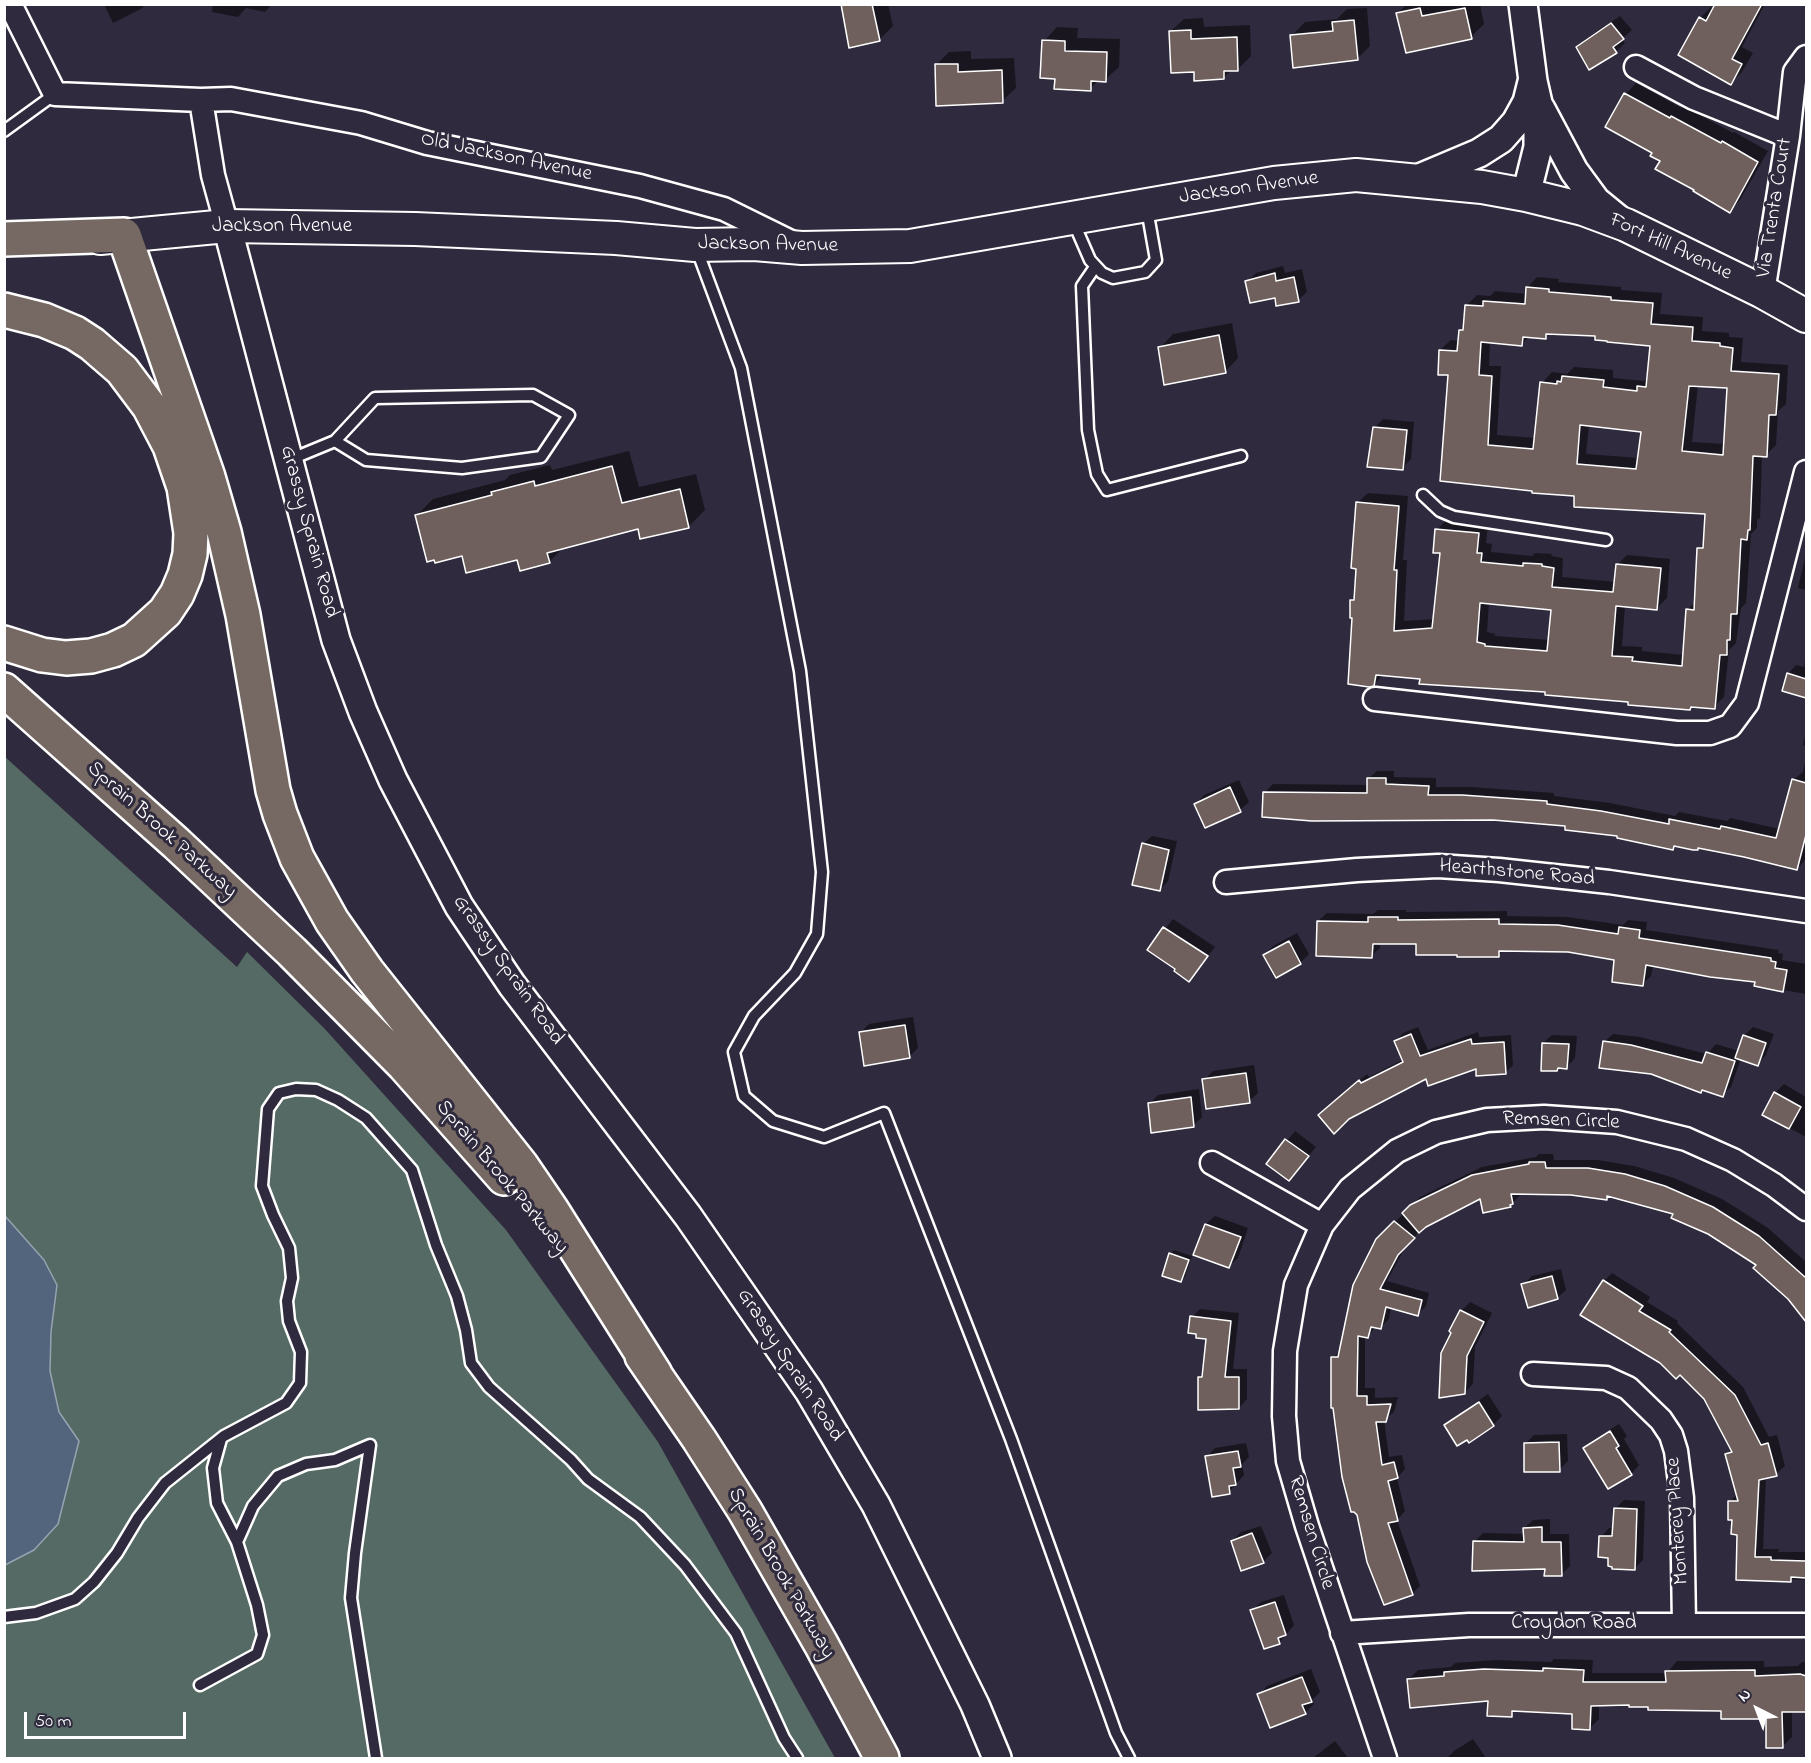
<!DOCTYPE html>
<html>
<head>
<meta charset="utf-8">
<style>
	body { margin:0 }
	#map { position:relative; width:1811px; height:1763px; overflow:hidden; background:#2f2a3d; font-family:"Indie Flower",sans-serif }
	canvas { display:block }
	.frame { position:absolute; inset:0; border:6px solid #fff; pointer-events:none }
	.north { position:absolute; left:1727px; top:1679px; width:60px; height:60px; -webkit-text-stroke:4px #2f2a3d; paint-order:stroke; rotate:318deg; font-size:16px; font-weight:700; line-height:24px; text-align:center; color:#fff }
	.north::after { content:''; display:block; margin:auto; width:21px; height:27px; background:#fff; clip-path:polygon(50% 0,100% 100%,50% 72%,0 100%) }
	.scale { position:absolute; left:24px; top:1712px; width:162px; height:27px; box-sizing:border-box; border:3px solid #fff; border-top:0; padding-left:8px; font-size:18px; line-height:21px; white-space:nowrap; color:#fff; -webkit-text-stroke:4px #2f2a3d; paint-order:stroke }
</style>
</head>
<body>
<div id="map">
<canvas width="1811" height="1763"></canvas>
<div class="frame"></div>
<div class="north">N</div>
<div class="scale">50 m</div>
</div>
<script>
const c = document.querySelector('canvas').getContext('2d');
c.lineJoin = 'round';
function fill(path, color) { c.fillStyle = color; c.fill(path, 'evenodd'); }
const toPath = rows => new Path2D(rows.map(r => 'M' + r).join(''));
function trace(path, color, width, dash) { c.strokeStyle = color; c.lineWidth = width; c.lineCap = dash ? 'butt' : 'round'; c.setLineDash(dash || []); c.stroke(path); }
function write(font, color, halo, rows, align = 'center') {
  c.font = font + ' "Indie Flower",sans-serif'; c.lineWidth = 6; c.setLineDash([]); c.textBaseline = 'middle'; c.strokeStyle = halo; c.fillStyle = color; for (const [text, x, y, turn = 0] of rows) {
    c.save(); c.translate(x, y); c.rotate((+turn || 0) * Math.PI / 180); c.textAlign = isNaN(turn) ? turn : align; if (halo) c.strokeText(text, 0, 0); c.fillText(text, 0, 0); c.restore();
  }
}
fill(toPath([
	[4,756,237,967,247,952,324,1028,506,1230,658,1442,835,1758,5,1758,5,1494,44,1260,5,1216]
]), '#556a64');
const water = toPath([
	[5,1216,44,1260,57,1285,51,1332,50,1371,59,1412,79,1441,58,1524,34,1550,5,1565,5,1216]
]);
fill(water, '#52657d');
trace(water, '#97a3b1', 1.5);
fill(toPath([
	[104,4,146,4,141,9,113,23],
	[213,4,272,4,265,12,246,8,238,17,212,12],
	[842,4,888,4,893,26,880,39],
	[1407,4,1480,4,1484,24,1471,37,1398,13],
	[1717,4,1765,4,1742,47,1753,53,1742,72,1731,83,1700,18,1711,7,1714,9],
	[1367,8,1370,46,1357,59,1292,35,1305,22,1337,19,1347,9],
	[1620,16,1632,30,1622,39,1625,43,1616,52,1578,47,1586,39],
	[1203,18,1204,27,1250,25,1251,56,1238,69,1232,70,1223,78,1195,71,1170,32,1184,19],
	[1057,27,1078,28,1077,38,1120,39,1119,67,1105,80,1099,80,1090,89,1056,78,1044,41],
	[971,51,971,59,1014,58,1016,88,1002,101,936,65,949,52],
	[1636,83,1681,108,1683,106,1733,133,1734,132,1768,151,1740,200,1729,211,1662,160,1654,152,1607,126,1626,94],
	[1283,266,1285,273,1302,269,1307,292,1298,300,1276,296,1247,281,1256,273],
	[1537,277,1559,279,1558,282,1621,287,1621,290,1662,293,1660,314,1703,317,1702,331,1729,333,1729,337,1743,338,1741,362,1788,365,1786,404,1778,411,1776,445,1766,455,1762,455,1760,518,1757,520,1757,528,1751,534,1746,603,1741,608,1736,643,1729,650,1724,697,1714,707,1693,706,1690,709,1547,690,1384,674,1374,684,1354,617,1351,600,1356,596,1357,503,1368,493,1408,496,1403,560,1407,560,1404,621,1435,619,1441,551,1437,530,1447,519,1488,523,1486,543,1492,544,1491,552,1532,556,1535,553,1552,554,1551,556,1563,558,1562,577,1616,582,1617,565,1627,555,1670,559,1667,598,1657,608,1625,606,1622,646,1642,647,1642,651,1684,655,1687,610,1696,601,1699,549,1705,542,1707,513,1576,495,1442,480,1450,374,1440,350,1451,340,1459,341,1460,331,1465,326,1467,305,1477,295,1490,296,1495,291,1527,294,1527,288],
	[1550,333,1597,335,1651,344,1648,377,1645,381,1613,378,1613,370,1574,367,1567,374,1552,372,1542,383,1536,438,1497,435,1501,366,1489,366,1490,342,1522,344,1530,336,1545,337],
	[1698,385,1729,387,1725,444,1692,442],
	[1589,425,1643,430,1639,458,1586,454],
	[1489,603,1553,608,1550,640,1495,636,1495,634,1487,632],
	[1232,323,1238,358,1225,372,1160,348,1173,334],
	[1383,419,1414,422,1411,459,1402,468,1369,465,1372,433,1374,428],
	[629,451,639,487,696,474,705,510,688,527,639,527,564,547,549,562,463,554,417,515,433,499,505,480,510,475,550,465,552,470],
	[1806,553,1806,590,1798,588],
	[1806,655,1806,696,1783,690,1788,674,1796,665,1804,667],
	[1806,732,1806,746,1803,745],
	[1806,757,1806,855,1805,860,1797,869,1699,847,1676,845,1673,848,1619,835,1567,825,1493,819,1447,818,1264,793,1273,784,1368,785,1368,779,1377,771,1394,771,1394,777,1436,778,1436,787,1471,787,1554,793,1554,796,1610,803,1675,816,1679,812,1727,821,1730,818,1780,829,1793,780,1803,772],
	[1239,780,1249,802,1240,810,1196,804,1204,795],
	[1152,836,1177,841,1168,881,1160,890,1143,844],
	[1378,910,1406,910,1406,912,1507,911,1507,916,1567,917,1623,925,1628,920,1647,922,1646,930,1779,950,1778,953,1783,954,1782,960,1806,964,1806,994,1755,985,1756,981,1653,965,1651,976,1643,984,1616,959,1568,951,1504,950,1498,956,1417,942,1380,943,1380,948,1371,956,1318,921,1327,913,1373,914],
	[1173,919,1215,947,1189,980,1177,969,1149,949],
	[1297,933,1309,954,1300,963,1277,976,1265,955,1273,946],
	[913,1017,918,1048,909,1057,860,1033,869,1024],
	[1418,1027,1428,1050,1478,1032,1479,1037,1511,1035,1513,1065,1505,1073,1477,1067,1427,1077,1327,1108,1367,1074,1369,1077,1404,1059,1396,1041,1403,1033],
	[1753,1027,1774,1034,1766,1055,1758,1064,1741,1058,1731,1087,1722,1095,1704,1089,1701,1092,1604,1042,1613,1034,1640,1037,1707,1054,1716,1044,1739,1051,1745,1035],
	[1552,1035,1577,1036,1575,1058,1567,1067,1560,1067,1557,1070,1543,1043],
	[1254,1065,1258,1093,1249,1101,1204,1080,1213,1071],
	[1784,1084,1806,1097,1806,1137,1764,1114,1775,1093],
	[1199,1089,1202,1117,1194,1125,1149,1104,1158,1095],
	[1295,1131,1316,1147,1289,1179,1268,1164],
	[1539,1154,1553,1154,1554,1160,1598,1160,1634,1166,1674,1178,1722,1199,1768,1228,1806,1262,1806,1320,1759,1265,1675,1214,1610,1195,1606,1198,1571,1193,1521,1194,1510,1206,1481,1197,1425,1225,1406,1246,1387,1281,1429,1293,1426,1306,1418,1314,1391,1307,1389,1319,1381,1327,1376,1326,1368,1337,1365,1336,1365,1388,1375,1388,1375,1398,1398,1397,1394,1412,1384,1420,1389,1457,1402,1455,1405,1469,1397,1478,1405,1511,1397,1520,1420,1586,1412,1594,1385,1603,1333,1358,1341,1349,1377,1240,1420,1197,1482,1167,1536,1157],
	[1215,1216,1248,1228,1238,1258,1229,1266,1206,1224],
	[1174,1250,1192,1256,1185,1277,1181,1281,1170,1254],
	[1561,1269,1566,1290,1557,1298,1523,1285,1532,1276],
	[1612,1273,1650,1297,1647,1302,1678,1321,1677,1323,1743,1387,1769,1437,1777,1435,1785,1466,1776,1474,1766,1477,1763,1549,1779,1549,1778,1552,1806,1552,1806,1580,1738,1578,1739,1533,1730,1502,1737,1494,1727,1455,1732,1449,1705,1398,1604,1281],
	[1470,1302,1492,1313,1475,1347,1473,1384,1464,1393,1461,1311],
	[1200,1309,1239,1313,1233,1369,1247,1369,1247,1399,1239,1408,1199,1377,1204,1373,1208,1338,1192,1317],
	[1488,1394,1502,1416,1493,1425,1469,1441,1446,1425,1455,1417],
	[1619,1424,1627,1436,1624,1439,1639,1465,1631,1474,1584,1448,1593,1440],
	[1567,1434,1568,1461,1559,1470,1525,1444,1534,1435],
	[1246,1443,1249,1457,1242,1464,1244,1475,1229,1492,1207,1457,1215,1448],
	[1624,1500,1645,1501,1643,1560,1634,1569,1610,1556,1601,1537,1609,1528,1614,1528,1615,1509],
	[1550,1519,1550,1534,1569,1534,1570,1566,1561,1575,1474,1542,1483,1533,1525,1534,1525,1528,1533,1520],
	[1261,1526,1272,1553,1263,1562,1232,1541,1241,1532],
	[1284,1595,1294,1625,1279,1643,1252,1611,1261,1602],
	[1554,1659,1593,1660,1592,1673,1667,1673,1677,1661,1764,1661,1764,1667,1798,1666,1802,1662,1806,1662,1806,1710,1792,1711,1792,1737,1782,1747,1767,1717,1722,1709,1631,1704,1599,1704,1599,1719,1589,1729,1574,1712,1517,1709,1511,1715,1489,1699,1408,1680,1418,1670,1451,1667,1455,1663,1495,1660,1551,1662],
	[1311,1669,1320,1692,1312,1700,1314,1704,1305,1713,1259,1695,1267,1686],
	[1473,1739,1486,1758,1447,1758,1454,1751],
	[1335,1741,1347,1757,1345,1758,1313,1758]
]), '#0007');
const building = toPath([
	[841,4,872,4,880,41,849,48,841,4],
	[1715,4,1762,4,1732,59,1742,64,1731,85,1678,55,1699,17,1706,21,1715,4],
	[1420,8,1422,16,1465,8,1472,39,1406,53,1396,13,1420,8],
	[1354,20,1358,60,1293,68,1290,35,1333,31,1332,22,1354,20],
	[1611,23,1624,39,1613,47,1617,53,1589,70,1576,47,1611,23],
	[1191,30,1191,39,1237,37,1238,71,1224,71,1224,79,1194,81,1194,72,1171,73,1169,31,1191,30],
	[1042,40,1065,41,1065,51,1107,52,1106,82,1091,81,1091,91,1054,89,1055,79,1040,78,1042,40],
	[935,64,958,64,958,72,1002,70,1003,103,936,106,935,64],
	[1624,93,1670,118,1671,116,1721,143,1722,141,1758,162,1730,213,1693,191,1694,190,1655,169,1660,161,1650,156,1652,153,1605,127,1624,93],
	[1275,273,1276,281,1294,277,1299,302,1276,306,1275,298,1250,303,1245,281,1275,273],
	[1526,287,1549,289,1549,292,1611,297,1611,300,1653,303,1651,324,1693,327,1692,341,1720,343,1720,346,1733,348,1731,371,1779,374,1776,415,1769,415,1767,457,1753,456,1750,530,1748,530,1747,540,1741,539,1737,614,1731,614,1730,640,1727,640,1727,655,1720,655,1715,709,1691,707,1690,710,1628,705,1628,702,1545,695,1545,692,1419,684,1420,679,1376,675,1374,686,1369,687,1348,684,1352,618,1350,618,1350,600,1354,600,1356,569,1351,568,1356,502,1399,506,1394,570,1397,570,1394,631,1432,628,1440,553,1433,553,1435,529,1479,533,1477,553,1482,553,1481,562,1523,566,1523,563,1542,564,1542,566,1554,568,1552,587,1613,592,1616,564,1661,568,1657,610,1616,606,1612,656,1633,657,1632,661,1682,666,1686,609,1694,610,1697,548,1703,548,1705,514,1574,507,1574,496,1532,493,1532,491,1440,481,1448,375,1438,375,1439,350,1457,351,1459,330,1463,330,1465,305,1483,306,1483,301,1525,304,1526,287],
	[1546,334,1595,336,1595,340,1607,341,1607,342,1650,346,1646,387,1637,386,1637,391,1603,387,1604,380,1562,376,1561,382,1557,381,1557,384,1540,382,1533,449,1488,445,1492,376,1479,375,1481,342,1522,346,1523,337,1546,339,1546,334],
	[1689,386,1727,388,1723,455,1682,451,1689,386],
	[1580,425,1641,432,1636,469,1577,464,1580,425],
	[1480,603,1551,610,1547,651,1485,646,1485,644,1477,642,1480,603],
	[1219,335,1226,373,1164,385,1158,347,1219,335],
	[1373,427,1407,430,1403,470,1367,467,1373,427],
	[612,466,622,503,680,489,689,528,640,539,638,529,547,553,550,563,520,571,517,560,466,573,462,556,435,563,434,560,427,562,415,515,492,495,491,492,534,481,535,486,612,466],
	[1787,673,1806,679,1806,698,1782,691,1787,673],
	[1367,778,1386,778,1386,784,1429,786,1428,795,1462,795,1547,801,1547,804,1601,811,1669,824,1669,819,1720,829,1721,826,1776,838,1792,779,1806,783,1806,835,1797,870,1744,857,1698,848,1698,850,1693,850,1674,846,1673,850,1617,838,1617,836,1565,830,1565,826,1493,820,1312,821,1262,817,1263,792,1367,793,1367,778],
	[1230,787,1241,812,1205,828,1194,804,1230,787],
	[1142,843,1169,850,1160,891,1132,885,1142,843],
	[1368,917,1398,917,1398,920,1499,919,1499,924,1558,925,1618,934,1619,927,1640,930,1639,938,1771,958,1771,961,1776,962,1775,968,1787,970,1783,992,1754,986,1755,982,1710,977,1646,965,1643,986,1612,982,1614,960,1568,952,1499,951,1499,957,1457,957,1457,955,1416,955,1416,944,1373,944,1372,958,1316,956,1317,921,1368,922,1368,917],
	[1163,927,1208,956,1189,982,1174,971,1175,969,1147,950,1163,927],
	[1289,941,1301,964,1276,978,1263,955,1289,941],
	[905,1025,910,1058,864,1066,859,1032,905,1025],
	[1411,1034,1420,1056,1471,1039,1472,1044,1504,1042,1506,1074,1476,1076,1476,1069,1428,1086,1426,1079,1349,1119,1334,1134,1318,1115,1359,1080,1361,1083,1403,1062,1394,1041,1411,1034],
	[1743,1035,1766,1043,1758,1066,1735,1058,1743,1035],
	[1603,1041,1631,1045,1702,1063,1706,1052,1735,1061,1723,1097,1702,1090,1701,1093,1651,1074,1599,1068,1603,1041],
	[1542,1043,1569,1044,1567,1069,1558,1068,1557,1071,1541,1071,1542,1043],
	[1246,1073,1250,1103,1206,1109,1202,1079,1246,1073],
	[1774,1092,1801,1107,1789,1129,1762,1115,1774,1092],
	[1191,1097,1194,1127,1151,1133,1148,1103,1191,1097],
	[1285,1139,1309,1156,1289,1181,1266,1164,1285,1139],
	[1529,1162,1545,1162,1546,1168,1588,1168,1625,1174,1665,1186,1713,1207,1759,1236,1806,1278,1806,1322,1788,1299,1753,1268,1756,1265,1708,1234,1671,1218,1673,1214,1607,1196,1607,1200,1571,1195,1511,1194,1513,1204,1510,1205,1511,1207,1483,1213,1480,1199,1426,1227,1419,1233,1402,1213,1410,1205,1472,1175,1529,1164,1529,1162],
	[1394,1221,1415,1238,1398,1255,1380,1289,1422,1300,1418,1316,1386,1307,1381,1329,1371,1327,1368,1338,1358,1336,1357,1396,1367,1396,1367,1405,1391,1404,1386,1422,1376,1422,1382,1465,1394,1462,1398,1478,1388,1481,1398,1521,1388,1523,1413,1595,1384,1605,1367,1562,1357,1515,1354,1512,1351,1512,1342,1477,1333,1408,1331,1408,1331,1357,1338,1357,1353,1285,1376,1239,1394,1221],
	[1205,1224,1241,1237,1229,1268,1193,1255,1205,1224],
	[1169,1253,1189,1260,1181,1282,1162,1276,1169,1253],
	[1552,1276,1558,1299,1528,1308,1521,1284,1552,1276],
	[1603,1280,1643,1306,1639,1311,1671,1330,1669,1332,1735,1395,1761,1445,1768,1443,1777,1476,1759,1480,1755,1557,1771,1557,1771,1560,1806,1561,1806,1578,1791,1577,1791,1582,1736,1580,1737,1535,1731,1534,1732,1520,1728,1520,1728,1501,1738,1501,1725,1454,1732,1452,1704,1399,1680,1375,1676,1379,1660,1363,1580,1315,1603,1280],
	[1460,1310,1484,1322,1467,1356,1465,1394,1439,1398,1441,1353,1451,1333,1449,1331,1460,1310],
	[1190,1316,1231,1321,1225,1377,1239,1377,1239,1409,1198,1410,1198,1377,1202,1377,1206,1339,1196,1338,1196,1334,1188,1333,1190,1316],
	[1479,1402,1494,1426,1469,1443,1467,1440,1457,1446,1444,1425,1479,1402],
	[1610,1431,1619,1446,1616,1448,1632,1475,1608,1489,1583,1448,1610,1431],
	[1559,1442,1560,1472,1524,1472,1524,1443,1559,1442],
	[1238,1451,1241,1467,1233,1468,1236,1485,1229,1486,1230,1494,1212,1497,1205,1456,1238,1451],
	[1614,1508,1637,1509,1635,1570,1612,1569,1612,1567,1608,1566,1608,1558,1598,1557,1599,1536,1612,1536,1614,1508],
	[1542,1527,1542,1542,1561,1542,1562,1576,1544,1576,1545,1569,1472,1571,1473,1541,1524,1542,1523,1528,1542,1527],
	[1252,1533,1264,1563,1241,1571,1231,1541,1252,1533],
	[1275,1602,1286,1635,1278,1638,1280,1644,1264,1649,1250,1610,1275,1602],
	[1543,1668,1584,1670,1583,1682,1666,1682,1665,1671,1755,1670,1755,1676,1800,1674,1806,1676,1806,1712,1782,1712,1783,1748,1766,1748,1766,1719,1721,1719,1721,1711,1648,1710,1648,1707,1629,1707,1629,1705,1591,1706,1590,1730,1572,1729,1572,1714,1512,1711,1512,1717,1487,1716,1488,1701,1410,1708,1407,1679,1444,1676,1444,1672,1484,1669,1543,1671,1543,1668],
	[1302,1677,1312,1702,1302,1705,1306,1714,1270,1728,1257,1694,1302,1677]
]);
fill(building, '#6f605d');
trace(building, '#fff', 1.5);
const service = toPath([
	[4,131,55,94],
	[1073,221,1090,260,1102,273,1113,278,1145,272,1156,260,1147,209],
	[697,250,741,368,800,671,822,872,817,934,795,973,754,1016,734,1052,744,1096,773,1121,824,1137,884,1113,1011,1439,1116,1733,1129,1758],
	[1095,267,1082,286,1088,430,1097,474,1107,490,1241,456],
	[289,460,335,441,375,398,533,395,569,415,541,457,462,468,366,460,335,441],
	[1423,495,1440,511,1454,517,1606,540],
	[221,1439,213,1468,217,1503,237,1542,253,1506,278,1476,306,1464,335,1460,370,1445,355,1553,351,1598,376,1758],
	[4,1617,36,1613,75,1599,94,1582,117,1553,138,1518,165,1483,224,1436,286,1403,300,1383,301,1352,289,1321,287,1301,292,1278,289,1248,273,1215,262,1186,268,1109,279,1093,296,1089,316,1090,338,1100,366,1118,412,1170,436,1245,457,1296,466,1330,471,1363,489,1387,571,1460,588,1479,640,1517,685,1565,736,1633,784,1738,797,1758],
	[200,1685,257,1654,263,1635,257,1605,237,1542]
]);
const minor = toPath([
	[10,4,55,94,201,100,231,99,361,123,427,143,640,186,724,209,791,242],
	[1636,67,1694,98,1788,136],
	[201,100,213,175,227,226],
	[1763,292,1788,136,1795,72,1806,57],
	[1375,699,1677,733,1710,733,1730,726,1747,703,1806,472],
	[1226,882,1357,870,1438,866,1499,870,1609,882,1806,911],
	[1212,1163,1322,1225],
	[1533,1374,1606,1378,1628,1388,1661,1420,1671,1435,1676,1451,1682,1498,1684,1625],
	[1342,1633,1469,1625,1806,1625],
	[1385,1758,1307,1526,1288,1461,1284,1416,1285,1351,1296,1285,1322,1225,1350,1189,1397,1151,1436,1132,1487,1120,1544,1117,1617,1122,1686,1139,1733,1160,1774,1185,1806,1209]
]);
const tertiary = toPath([
	[1523,4,1533,81,1538,103,1538,147,1526,195],
	[1541,109,1574,171,1596,201,1618,219],
	[1415,180,1479,153,1501,139,1516,122,1527,102,1532,82],
	[227,226,336,640,363,712,393,780,459,906,512,985,688,1216,809,1391,876,1505,975,1705,997,1758]
]);
const secondary = toPath([
	[100,238,227,226,415,229,616,238,695,245,754,244,802,248,910,246,1274,183,1356,175,1482,187,1526,195,1583,209,1626,225,1763,292,1806,316]
]);
const motorway = toPath([
	[4,239,124,235,208,477,224,532,243,615,273,790,280,814,297,858,332,921,367,971,521,1165,551,1209,655,1374],
	[4,310,44,320,75,333,92,344,122,370,149,406,170,446,184,487,191,533,190,554,185,575,177,594,165,612,134,640,113,650,91,656,66,658,42,655,4,643],
	[4,690,176,843,292,952,404,1065,504,1178],
	[642,1356,699,1439,745,1511,821,1644,882,1758]
]);
trace(service, '#fff', 15);
trace(minor, '#fff', 27);
trace(tertiary, '#fff', 32);
trace(secondary, '#fff', 36);
trace(motorway, '#fff', 38);
trace(service, '#2f2a3d', 10);
trace(minor, '#2f2a3d', 22);
trace(tertiary, '#2f2a3d', 27);
trace(secondary, '#2f2a3d', 32);
trace(motorway, '#766964', 33);
write('21px', '#fff', '#2f2a3d', [
	["Old Jackson Avenue",506,158,12],
	["Jackson Avenue",1249,189,-8],
	["Via Trenta Court",1776,208,-81],
	["Jackson Avenue",282,228],
	["Jackson Avenue",768,246,1],
	["Fort Hill Avenue",1670,248,25],
	["Grassy Sprain Road",308,532,75],
	["Sprain Brook Parkway",161,831,42],
	["Hearthstone Road",1517,874,5],
	["Grassy Sprain Road",507,971,55],
	["Remsen Circle",1561,1122,2],
	["Sprain Brook Parkway",501,1178,50],
	["Grassy Sprain Road",789,1366,57],
	["Monterey Place",1679,1521,-94],
	["Remsen Circle",1310,1533,73],
	["Sprain Brook Parkway",780,1574,60],
	["Croydon Road",1574,1625]
]);
</script>
</body>
</html>
